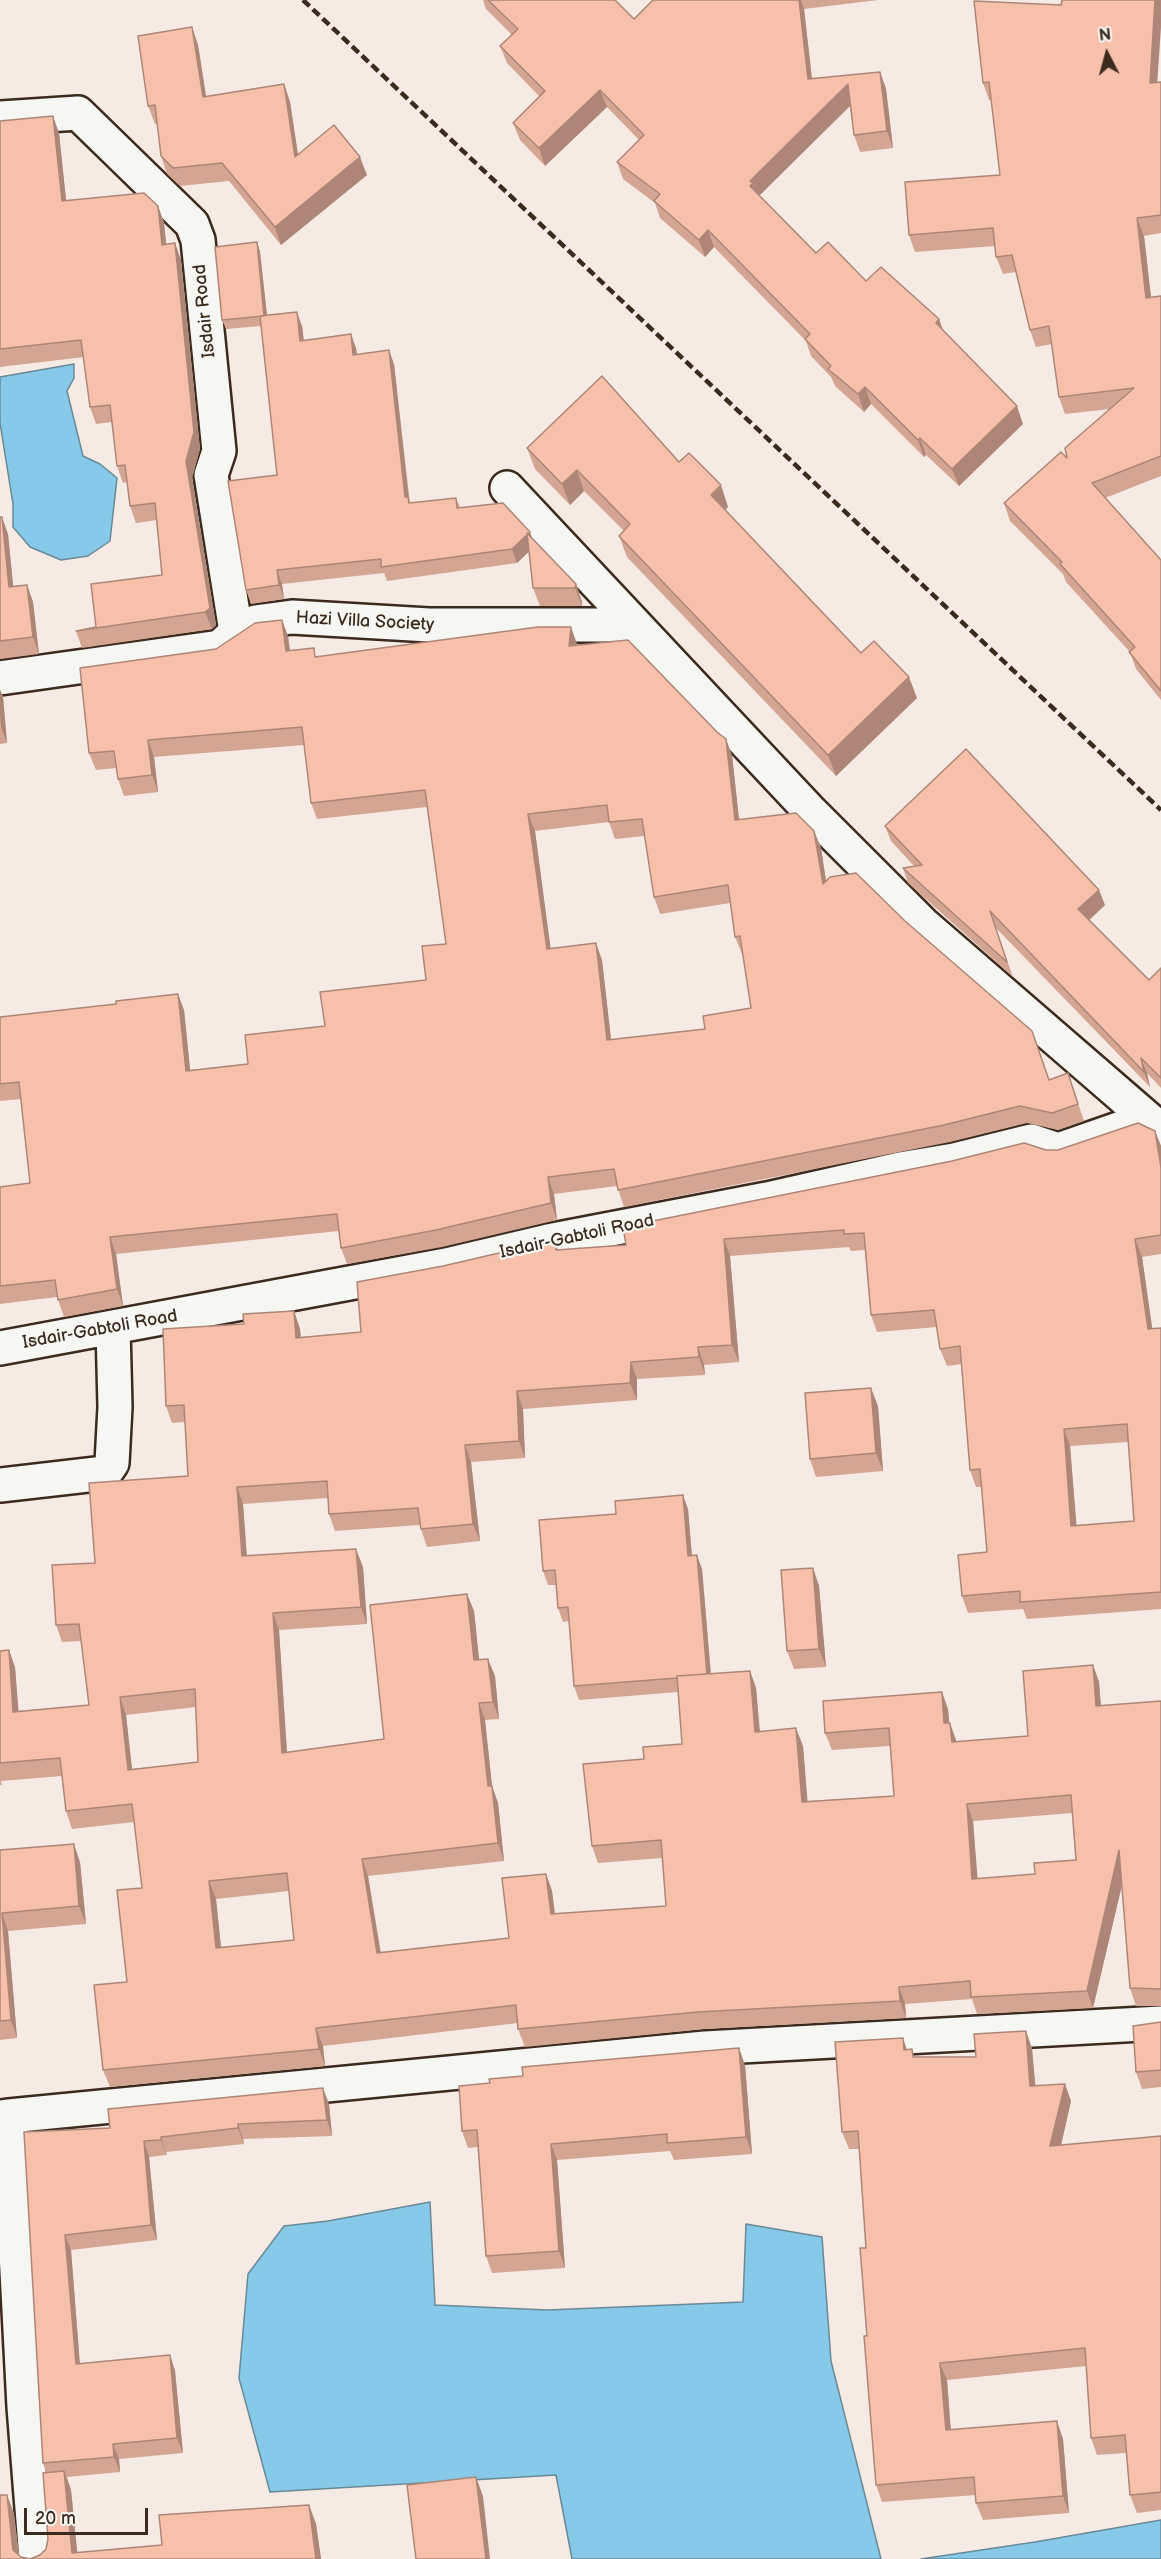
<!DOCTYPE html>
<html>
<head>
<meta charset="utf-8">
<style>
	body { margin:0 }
	#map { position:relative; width:1161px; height:2559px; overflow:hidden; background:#f6ebe4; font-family:"Balsamiq Sans",sans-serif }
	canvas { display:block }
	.north { position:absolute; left:1077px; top:24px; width:60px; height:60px; -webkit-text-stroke:4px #f6f6f2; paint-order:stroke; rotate:354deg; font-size:16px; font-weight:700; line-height:24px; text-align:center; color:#3b2a1e }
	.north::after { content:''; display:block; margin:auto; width:21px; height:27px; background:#3b2a1e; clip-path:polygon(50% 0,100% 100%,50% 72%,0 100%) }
	.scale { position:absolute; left:24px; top:2508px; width:124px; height:27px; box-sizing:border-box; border:3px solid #3b2a1e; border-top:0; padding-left:8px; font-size:18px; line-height:21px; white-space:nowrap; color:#3b2a1e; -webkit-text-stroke:4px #f6f6f2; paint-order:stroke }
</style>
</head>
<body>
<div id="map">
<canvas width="1161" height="2559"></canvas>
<div class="north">N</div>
<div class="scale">20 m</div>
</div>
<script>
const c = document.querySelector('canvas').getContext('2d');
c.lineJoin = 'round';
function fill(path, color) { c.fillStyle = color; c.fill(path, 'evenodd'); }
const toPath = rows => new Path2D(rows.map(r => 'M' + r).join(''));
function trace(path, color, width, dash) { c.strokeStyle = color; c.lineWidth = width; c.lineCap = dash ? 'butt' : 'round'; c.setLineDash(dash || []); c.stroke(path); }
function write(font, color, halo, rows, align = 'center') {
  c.font = font + ' "Balsamiq Sans",sans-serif'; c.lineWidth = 4.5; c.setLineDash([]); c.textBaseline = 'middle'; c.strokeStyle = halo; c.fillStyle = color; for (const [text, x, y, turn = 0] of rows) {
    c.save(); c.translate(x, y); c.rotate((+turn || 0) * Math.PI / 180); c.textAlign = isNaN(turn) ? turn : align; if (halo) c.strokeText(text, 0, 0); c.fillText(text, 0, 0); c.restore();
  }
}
const water = toPath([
	[74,364,74,378,67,391,83,456,100,464,117,478,110,541,88,556,61,560,30,547,13,527,13,504,0,423,0,377,74,364],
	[430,2202,435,2305,547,2310,743,2302,746,2224,822,2237,831,2361,881,2559,572,2559,556,2475,270,2492,239,2378,248,2274,284,2226,328,2221,430,2202],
	[1161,2520,1161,2559,921,2559,1035,2542,1161,2520]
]);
fill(water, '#87c9e8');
trace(water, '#698997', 1.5);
const minor = toPath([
	[0,118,78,113,192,224,198,240,219,451,211,475,236,632],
	[507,488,811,812,923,924,1161,1130],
	[0,678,220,647,236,632,255,622,292,617,429,625,632,625],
	[0,1348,446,1265,548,1241,767,1199,900,1169,954,1160,1031,1141,1058,1150,1147,1119],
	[0,1485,105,1473,112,1463,115,1407,113,1328],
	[9,2116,705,2048,1161,2023],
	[0,2117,9,2116,24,2407,36,2559]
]);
trace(minor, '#3b2a1e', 38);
trace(minor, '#f6f6f2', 33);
trace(toPath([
	[303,0,1161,810]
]), '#3b2a1e', 4.5, [9, 4.5]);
fill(toPath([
	[483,0,615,0,634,19,653,0,878,0,804,9,812,79,880,72,886,89,893,148,860,152,854,135,850,106,759,195,816,253,866,281,939,319,943,331,1023,424,959,486,926,455,924,457,871,404,864,412,835,386,831,377,811,356,806,341,714,247,705,257,660,218,655,203,623,179,617,162,639,140,607,107,545,166,520,140,513,123,540,97,507,63,500,46,512,35,486,9],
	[1061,5,1158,82,1161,82,1161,233,1144,236,1151,297,1161,296,1161,476,1105,498,1161,560,1161,700,1136,669,1130,652,1066,582,1063,574,1010,521,1004,503,1067,458,1110,409,1065,414,1059,397,1052,344,1036,347,1030,330,1016,272,1003,274,996,257,995,246,915,252,909,235,1000,175,991,100,989,100,983,83],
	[192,27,198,45,206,96,284,84,290,102,298,154,367,175,281,245,229,181,180,186,167,174,161,156,157,124,155,124,148,106],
	[0,121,59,133,66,201,158,206,164,223,166,244,181,260,200,449,192,478,216,625,212,629,82,648,76,631,96,627,162,575,157,520,136,523,130,506,127,482,123,483,117,466,112,422,96,424,90,407,84,357,0,367],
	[257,242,260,252,267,315,302,326,304,340,356,348,357,354,394,364,410,503,456,498,460,507,533,539,576,584,582,602,582,606,540,606,533,588,529,551,517,563,387,581,384,573,282,584,284,599,251,604,246,590,277,475,261,326,226,329,222,320],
	[527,448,679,462,728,507,725,510,861,653,917,698,836,776,627,557,619,536,624,531,584,491,570,505,535,469],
	[0,517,8,534,13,586,27,585,33,602,39,654,0,659],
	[288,636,290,651,317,657,577,644,577,645,732,755,739,820,814,831,821,848,826,881,1049,1080,1068,1073,1084,1121,1058,1130,1027,1123,950,1142,624,1207,617,1186,554,1194,557,1220,442,1247,347,1264,341,1248,339,1231,116,1254,123,1306,64,1317,57,1297,0,1304,0,1187,30,1183,21,1099,0,1101,0,1017,184,1010,190,1070,248,1064,325,1026,426,980,446,944,427,807,317,819,311,803,304,745,154,757,158,792,124,796,118,779,116,768,96,770,89,753,216,649],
	[609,822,615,839,645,836,654,897,660,914,730,903,735,937,742,954,743,954,751,1008,705,1029,611,1040,602,960,550,949,535,831],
	[0,690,3,697,7,743,0,744],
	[885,826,1105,905,1089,920,1149,980,1161,968,1161,1088,1147,1073,1150,1087,995,927,1013,977,908,883,903,868,914,866,891,841],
	[1155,1131,1161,1146,1161,1254,1142,1257,1152,1329,1161,1328,1161,1609,1027,1619,1023,1609,968,1613,962,1596,987,1552,982,1487,976,1487,970,1470,962,1364,947,1366,940,1349,937,1327,877,1332,871,1315,865,1250,851,1251,849,1247,730,1256,739,1362,704,1365,705,1375,637,1379,637,1400,523,1409,525,1458,471,1462,480,1541,427,1547,421,1529,420,1525,335,1531,329,1514,328,1498,243,1504,247,1556,363,1567,367,1624,279,1630,287,1752,384,1739,467,1594,474,1611,479,1660,495,1676,499,1719,485,1720,492,1786,498,1803,504,1861,368,1876,381,1952,509,1938,546,1874,552,1891,555,1914,666,1906,662,1858,598,1863,592,1846,644,1759,682,1744,678,1692,579,1700,574,1686,569,1621,563,1622,558,1608,556,1585,548,1585,543,1571,688,1509,692,1556,702,1569,711,1674,750,1671,756,1688,760,1731,803,1746,807,1801,894,1796,890,1746,832,1750,825,1733,948,1709,949,1723,956,1742,1028,1736,1093,1665,1099,1682,1101,1706,1161,1701,1161,2006,1136,2006,1130,1988,1122,1884,1093,2008,977,2014,972,1999,905,2004,906,2018,704,2029,525,2047,518,2029,518,2023,323,2046,325,2066,110,2087,103,2070,127,1982,142,1888,134,1822,72,1829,66,1811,62,1776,1,1781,2,1785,0,1785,0,1651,15,1667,18,1711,89,1705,81,1641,62,1642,56,1625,95,1563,188,1476,185,1422,172,1423,166,1406,244,1324,294,1311,300,1329,301,1337,361,1332,443,1266,555,1240,558,1250,626,1245,1046,1150,1058,1150],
	[1128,1442,1134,1521,1076,1525,1070,1446],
	[196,1707,198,1762,132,1769,126,1715],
	[1072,1813,1076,1860,1035,1874,977,1879,973,1821],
	[289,1891,294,1940,221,1948,216,1899],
	[878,1406,883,1471,816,1477,810,1459],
	[813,1568,819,1586,826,1667,794,1669,787,1651],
	[0,1850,80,1862,86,1924,8,1931,17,2038,0,2040],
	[1161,2022,1161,2087,1142,2089,1136,2072],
	[1026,2031,1032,2049,1035,2085,1071,2101,1061,2145,1161,2136,1161,2510,1137,2513,1130,2495,1126,2453,1097,2455,1091,2438,1086,2366,947,2380,951,2430,1063,2439,1069,2513,983,2520,976,2503,976,2495,882,2502,876,2485,867,2336,866,2248,859,2149,849,2149,842,2132,907,2050,915,2057,976,2057],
	[745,2065,752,2154,674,2160,670,2151,557,2160,565,2268,492,2273,486,2256,478,2147,468,2148,462,2131],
	[329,2104,332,2136,243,2139,244,2144,166,2152,167,2155,149,2157,157,2240,71,2250,80,2364,170,2355,175,2371,183,2453,119,2459,120,2472,67,2477,71,2490,77,2553,162,2545,309,2505,316,2524,321,2559,0,2559,7,2495,14,2514,19,2555,21,2557,30,2559,40,2555,46,2549,48,2539,46,2473,43,2463,24,2132,110,2128]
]), '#d4a593');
fill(toPath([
	[799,0,801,0,804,9,814,97,808,79],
	[1155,0,1161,0,1161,27,1156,101,1150,83],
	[192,27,198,45,209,115,203,97],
	[880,72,886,89,893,148,887,131],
	[284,84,290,102,301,175,295,157],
	[848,84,854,102,758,197,750,186,750,181],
	[600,90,607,107,545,166,539,148],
	[53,116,59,133,68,218,62,201],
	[360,157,367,175,281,245,275,227],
	[158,206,164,223,168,261,162,245],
	[1137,218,1144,236,1153,315,1146,298],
	[708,230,714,247,705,257,699,240],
	[257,242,260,252,268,325,264,316],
	[175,243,181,260,200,449,192,478,216,625,212,629,205,612,186,461],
	[297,312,302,326,305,354,300,341],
	[939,319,945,337,936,323],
	[351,334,356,348,358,369,353,355],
	[389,350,394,364,409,501,413,511,405,497],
	[865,387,871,404,864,412,858,394],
	[1017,406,1023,424,959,486,952,469],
	[920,438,926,455,924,457,918,440],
	[577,470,584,491,570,505,562,484],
	[721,485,728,507,718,516,711,495],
	[2,517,8,534,15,604,9,587],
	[530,532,535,546,517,563,512,549],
	[277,570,282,584,284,599,279,585],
	[576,584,582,602,582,606,575,588],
	[27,585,33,602,39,654,33,637],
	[282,620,288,636,292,668,286,651],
	[571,627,577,644,575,663,569,646],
	[909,677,917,698,836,776,828,755],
	[0,690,3,697,7,743,1,727,0,714],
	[726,739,732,755,741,837,735,820],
	[148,740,154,757,158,792,152,775],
	[528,814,535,831,553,966,547,949],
	[814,831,821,848,829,901,823,884],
	[1099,890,1105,905,1084,925,1078,909],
	[596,943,602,960,613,1057,607,1040],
	[178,994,184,1010,192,1088,186,1071],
	[1141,1058,1147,1073,1150,1087,1144,1072],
	[1155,1131,1161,1146,1161,1168],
	[548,1177,554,1194,557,1220,551,1203],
	[110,1237,116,1254,123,1306,117,1289],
	[724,1239,730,1256,739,1362,732,1345],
	[1135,1239,1142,1257,1155,1347,1148,1329],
	[294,1311,300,1329,302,1355,296,1338],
	[698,1347,704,1365,705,1375,699,1357],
	[631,1362,637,1379,637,1400,630,1383],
	[871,1388,878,1406,883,1471,876,1453],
	[517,1391,523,1409,525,1458,519,1441],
	[1064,1429,1070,1446,1078,1543,1071,1526],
	[465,1445,471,1462,480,1541,473,1524],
	[237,1487,243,1504,248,1574,242,1556],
	[683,1495,688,1509,693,1570,688,1556],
	[356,1549,363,1567,367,1624,361,1607],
	[697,1555,702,1569,712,1689,707,1675],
	[813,1568,819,1586,826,1667,819,1649],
	[467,1594,474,1611,481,1677,474,1660],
	[273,1613,279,1630,288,1770,282,1753],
	[9,1650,15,1667,20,1729,13,1712],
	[488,1659,495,1676,499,1719,493,1702],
	[1093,1665,1099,1682,1102,1724,1096,1706],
	[750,1671,756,1688,761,1749,755,1732],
	[942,1692,948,1709,951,1740,944,1723],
	[120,1697,126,1715,134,1787,128,1770],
	[479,1703,485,1720,492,1786,498,1803,504,1861,498,1843,488,1786],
	[950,1723,956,1740,958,1759,952,1742],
	[796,1728,803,1746,809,1819,802,1802],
	[967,1804,973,1821,979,1896,972,1879],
	[74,1844,80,1862,86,1924,79,1906],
	[1119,1850,1126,1868,1093,2008,1087,1991],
	[362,1859,368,1876,383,1970,377,1953],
	[546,1874,552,1891,557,1932,551,1914],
	[209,1881,216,1899,223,1966,216,1948],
	[2,1913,8,1931,17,2038,11,2020],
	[899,1987,905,2004,906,2018,900,2001],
	[316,2028,323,2046,325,2066,319,2049],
	[1026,2031,1032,2049,1037,2103,1030,2086],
	[903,2038,909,2056,904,2050],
	[739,2048,745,2065,752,2154,746,2137],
	[1065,2084,1071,2101,1057,2163,1050,2146],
	[323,2088,329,2104,332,2136,327,2120],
	[238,2124,243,2139,244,2144,238,2128],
	[161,2137,167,2155,161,2140],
	[144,2141,149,2157,157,2240,151,2225],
	[551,2144,557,2160,565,2268,559,2251],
	[65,2235,71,2250,81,2380,76,2364],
	[170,2355,175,2371,183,2453,177,2438],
	[940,2363,947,2380,952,2448,946,2430],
	[1057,2421,1063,2439,1069,2513,1063,2496],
	[113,2444,119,2459,120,2472,114,2457],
	[64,2471,71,2490,78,2559,72,2553],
	[476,2477,483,2496,490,2559,486,2559],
	[7,2495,14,2514,19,2559,13,2550],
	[309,2505,316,2524,321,2559,316,2559]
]), '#ad8678');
const building = toPath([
	[488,0,615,0,634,19,653,0,799,0,808,79,880,72,887,131,854,135,848,84,750,181,753,183,750,186,816,253,828,242,866,281,881,267,939,319,936,323,1017,406,952,469,920,438,918,440,865,387,858,394,828,369,831,366,805,339,810,334,708,230,699,240,654,201,660,194,617,162,644,135,600,90,539,148,513,123,545,91,500,46,518,29,488,0],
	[1062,0,1155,0,1150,83,1161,82,1161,215,1137,218,1146,298,1161,296,1161,456,1092,483,1161,560,1161,691,1129,652,1135,647,1060,564,1062,562,1004,503,1061,452,1067,458,1065,448,1134,388,1059,397,1049,326,1030,330,1012,255,996,257,993,228,909,235,905,182,1000,175,989,82,983,83,974,1,1061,5,1062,0],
	[192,27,203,97,284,84,295,157,334,125,360,157,275,227,222,163,173,168,161,156,155,105,148,106,138,36,192,27],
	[53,116,62,201,144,193,158,206,162,245,175,243,194,432,186,461,210,608,205,612,76,631,96,627,91,584,162,575,155,503,130,506,125,465,117,466,110,405,90,407,81,340,0,349,0,121,53,116],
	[257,242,264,316,222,320,215,247,257,242],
	[297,312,300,341,351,334,353,355,389,350,405,497,408,497,409,503,456,498,457,508,503,503,530,532,512,549,381,567,381,559,277,570,279,585,246,590,228,481,277,475,260,316,297,312],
	[602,376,679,462,689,453,721,485,711,495,861,653,874,641,909,677,828,755,619,536,630,524,577,470,562,484,527,448,602,376],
	[0,517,2,517,9,587,27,585,33,637,0,641,0,517],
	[527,533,576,584,575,588,533,588,527,533],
	[282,620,286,651,314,648,315,657,538,627,571,627,569,646,628,640,717,732,726,739,735,820,796,813,814,831,823,884,830,877,856,873,905,921,1032,1031,1049,1080,1068,1073,1078,1104,1052,1113,1020,1106,944,1125,618,1190,614,1169,548,1177,551,1203,436,1230,341,1248,337,1214,110,1237,117,1289,58,1300,55,1280,0,1286,0,1187,30,1183,19,1082,0,1084,0,1017,116,1004,116,1001,178,994,186,1071,248,1064,245,1035,325,1026,320,992,426,980,422,946,446,944,425,790,311,803,302,727,148,740,152,775,118,779,114,751,89,753,80,668,216,649,255,623,282,620],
	[607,805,609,822,642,819,654,897,728,885,735,937,740,936,751,1008,703,1016,705,1029,607,1040,596,943,547,949,528,814,607,805],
	[966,749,1099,890,1078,909,1149,980,1161,968,1161,1078,1141,1058,1144,1072,990,911,1007,962,903,868,922,865,885,826,966,749],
	[1138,1123,1155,1131,1161,1168,1161,1235,1135,1239,1148,1329,1161,1328,1161,1592,1020,1602,1020,1591,962,1596,958,1555,987,1552,980,1469,970,1470,960,1346,940,1349,934,1310,871,1315,864,1233,844,1234,844,1230,724,1239,732,1345,698,1347,699,1357,631,1362,630,1383,517,1391,519,1441,465,1445,473,1524,421,1529,418,1508,329,1514,327,1481,237,1487,242,1556,356,1549,361,1607,273,1613,282,1753,384,1739,370,1605,467,1594,474,1660,488,1659,493,1702,479,1703,488,1786,492,1786,498,1843,362,1859,377,1953,509,1938,502,1878,546,1874,551,1914,666,1906,661,1840,592,1846,583,1764,644,1759,643,1747,682,1744,677,1676,750,1671,755,1732,796,1728,802,1802,894,1796,889,1728,825,1733,823,1701,942,1692,944,1723,950,1723,952,1742,1028,1736,1023,1671,1093,1665,1096,1706,1161,1701,1161,1989,1130,1988,1119,1850,1087,1991,971,1997,970,1981,899,1987,900,2001,698,2012,518,2029,516,2005,316,2028,319,2049,103,2070,94,1985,127,1982,117,1890,142,1888,132,1804,66,1811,60,1758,0,1763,0,1651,9,1650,13,1712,89,1705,79,1624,56,1625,52,1565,95,1563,89,1483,188,1476,184,1405,166,1406,163,1329,244,1324,243,1314,294,1311,296,1338,361,1332,357,1282,443,1266,555,1240,556,1250,626,1245,623,1227,952,1161,1024,1143,1046,1150,1058,1150,1138,1123],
	[1127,1424,1134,1521,1071,1526,1064,1429,1127,1424],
	[195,1689,198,1762,128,1770,120,1697,195,1689],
	[1071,1795,1076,1860,1034,1863,1035,1874,972,1879,967,1804,1071,1795],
	[287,1873,294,1940,216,1948,209,1881,287,1873],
	[871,1388,876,1453,810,1459,805,1393,871,1388],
	[683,1495,688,1556,697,1555,707,1674,677,1676,677,1678,574,1686,568,1607,558,1608,555,1570,543,1571,539,1520,616,1514,615,1501,683,1495],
	[813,1568,819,1649,787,1651,781,1570,813,1568],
	[74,1844,79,1906,2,1913,11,2020,0,2021,0,1850,74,1844],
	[1161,2022,1161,2070,1136,2072,1133,2026,1161,2022],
	[1026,2031,1030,2086,1065,2084,1050,2146,1161,2136,1161,2492,1130,2495,1125,2435,1091,2438,1085,2348,940,2363,946,2430,1057,2421,1063,2496,976,2503,974,2477,876,2485,864,2336,867,2336,860,2248,866,2248,858,2131,842,2132,835,2042,903,2038,904,2050,912,2049,913,2057,976,2057,974,2034,1026,2031],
	[739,2048,746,2137,667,2143,667,2134,551,2144,559,2251,486,2256,477,2130,462,2131,459,2086,490,2083,489,2079,523,2076,522,2067,739,2048],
	[323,2088,327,2120,238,2124,238,2128,161,2137,161,2140,144,2141,151,2225,65,2235,76,2364,170,2355,177,2438,113,2444,114,2457,43,2463,24,2132,110,2128,108,2109,323,2088],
	[64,2471,72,2553,162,2545,159,2515,309,2505,316,2559,0,2559,0,2495,7,2495,13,2550,21,2557,30,2559,40,2555,46,2549,48,2539,43,2473,64,2471],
	[476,2477,486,2559,416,2559,407,2485,476,2477]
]);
fill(building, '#f7c0ab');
trace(building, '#ad8678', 1.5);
write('18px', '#3b2a1e', '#f6f6f2', [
	["Isdair Road",205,311,-96],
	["Hazi Villa Society",365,622,3],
	["Isdair-Gabtoli Road",577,1237,-12],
	["Isdair-Gabtoli Road",100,1330,-10]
]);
</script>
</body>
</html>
